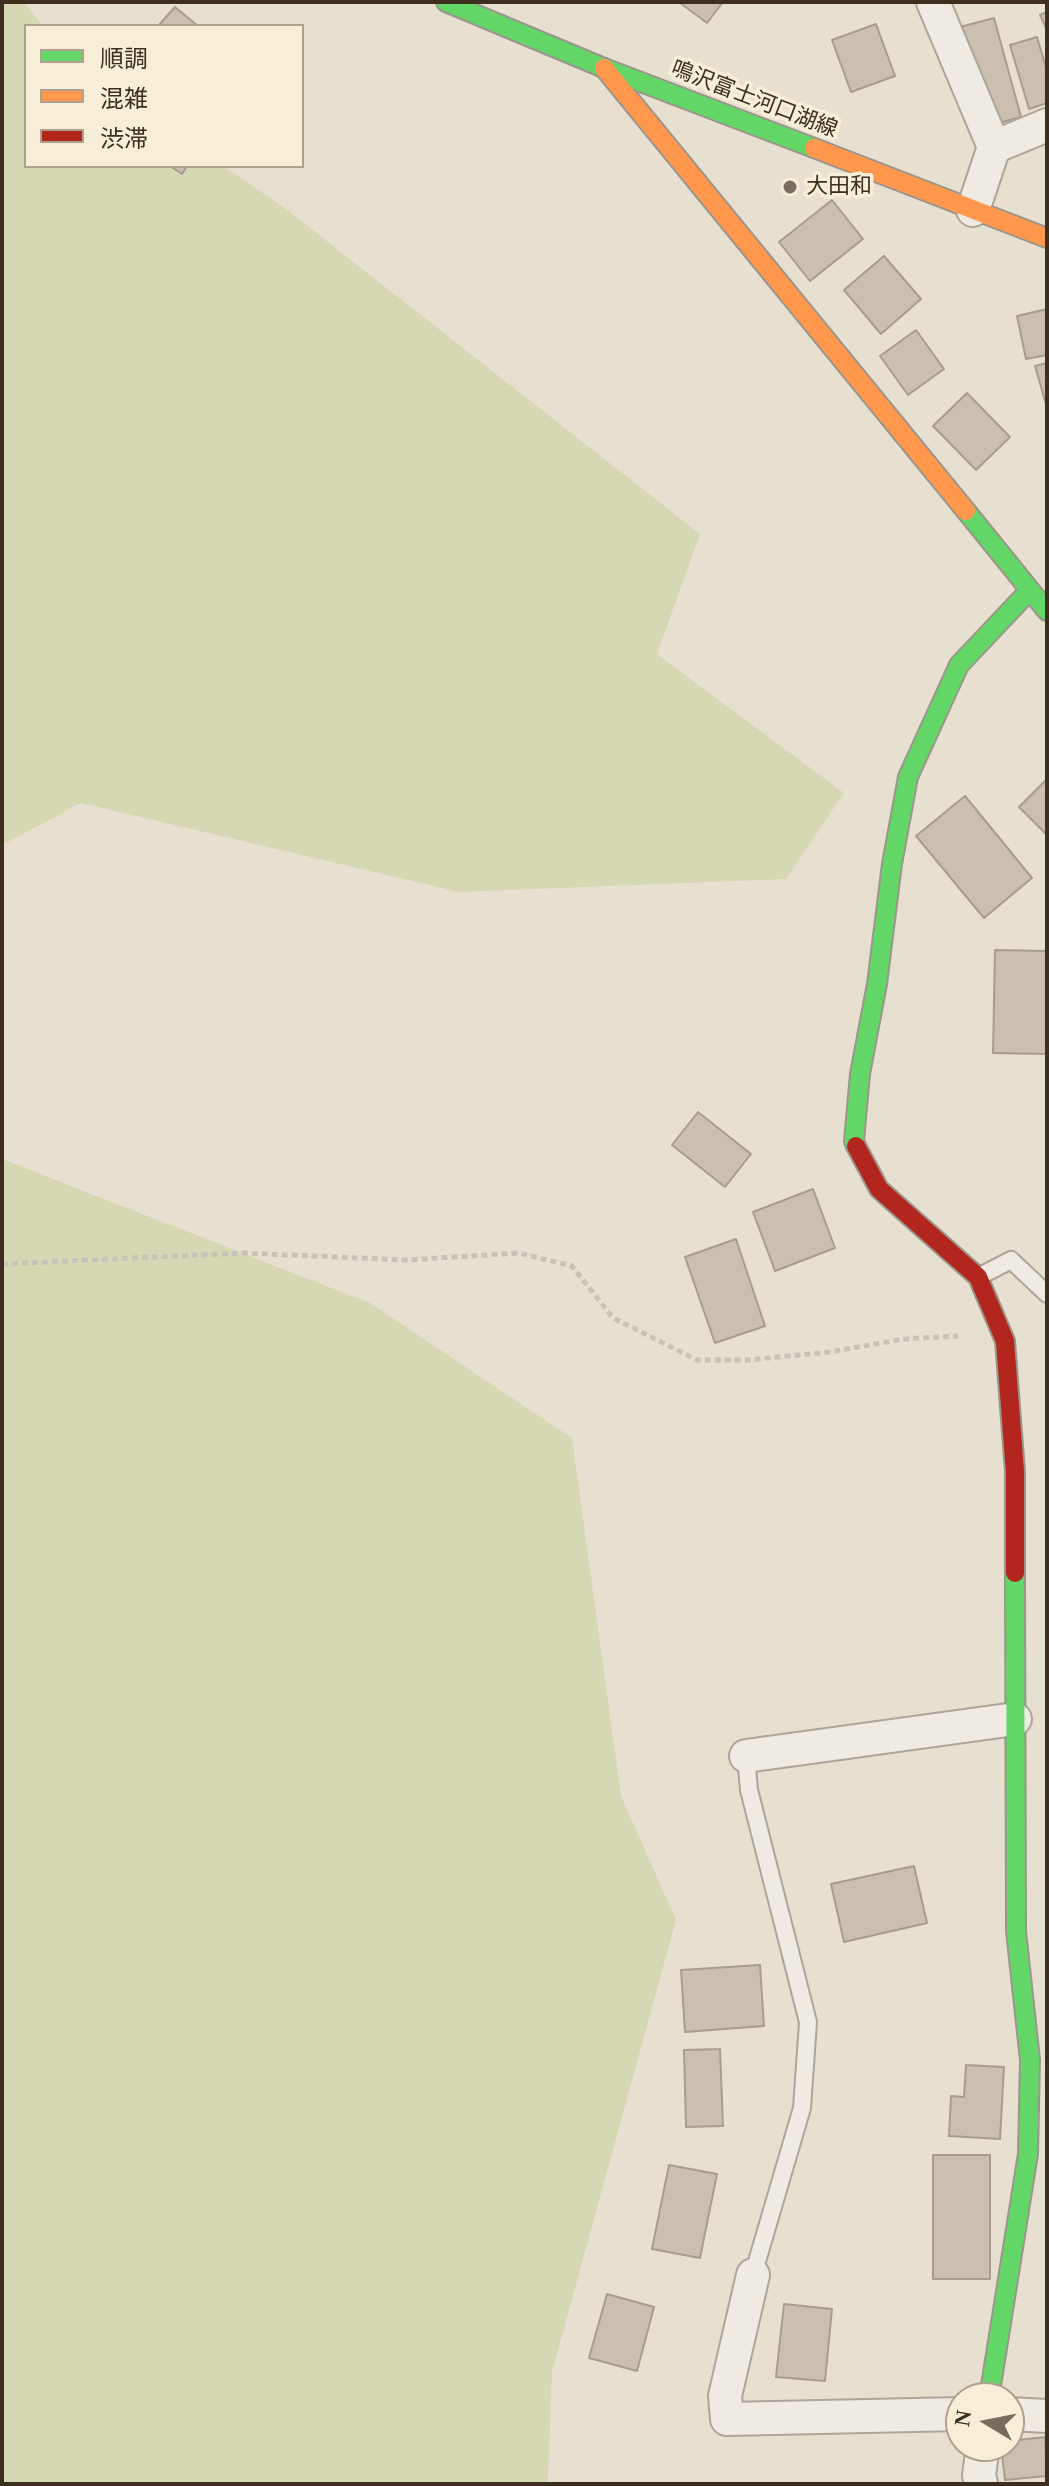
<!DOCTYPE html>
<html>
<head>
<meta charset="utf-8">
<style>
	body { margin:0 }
	#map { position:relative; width:1049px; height:2486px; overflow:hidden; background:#e7e0d1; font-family:"Times New Roman","Noto Sans JP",serif }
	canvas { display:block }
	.frame { position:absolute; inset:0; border:4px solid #3d2e20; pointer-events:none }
	.legend { position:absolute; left:24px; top:24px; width:280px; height:144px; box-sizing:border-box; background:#f7eed8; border:2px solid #ada18e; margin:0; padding:10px 14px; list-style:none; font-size:24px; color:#3d2e20 }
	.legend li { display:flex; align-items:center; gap:16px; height:40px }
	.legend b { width:40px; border:2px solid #ada18e }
	.north { position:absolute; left:945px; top:2382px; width:80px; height:80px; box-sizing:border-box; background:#f7eed8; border:2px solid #ada18e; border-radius:50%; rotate:280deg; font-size:22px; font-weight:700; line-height:32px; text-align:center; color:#3d2e20 }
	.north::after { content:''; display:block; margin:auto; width:28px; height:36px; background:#786c5e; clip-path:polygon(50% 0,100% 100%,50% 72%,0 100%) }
</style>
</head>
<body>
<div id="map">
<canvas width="1049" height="2486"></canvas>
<div class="frame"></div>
<ul class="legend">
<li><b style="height:10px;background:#63d668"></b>順調</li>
<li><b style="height:10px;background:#ff974d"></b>混雑</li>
<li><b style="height:10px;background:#b3261e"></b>渋滞</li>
</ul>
<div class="north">N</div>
</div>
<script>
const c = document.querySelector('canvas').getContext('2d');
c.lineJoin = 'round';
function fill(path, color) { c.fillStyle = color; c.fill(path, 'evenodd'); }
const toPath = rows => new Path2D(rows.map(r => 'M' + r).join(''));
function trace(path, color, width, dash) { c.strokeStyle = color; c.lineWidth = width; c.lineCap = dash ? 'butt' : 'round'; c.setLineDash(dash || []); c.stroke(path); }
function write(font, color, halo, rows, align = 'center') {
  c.font = font + ' "Times New Roman","Noto Sans JP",serif'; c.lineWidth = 7; c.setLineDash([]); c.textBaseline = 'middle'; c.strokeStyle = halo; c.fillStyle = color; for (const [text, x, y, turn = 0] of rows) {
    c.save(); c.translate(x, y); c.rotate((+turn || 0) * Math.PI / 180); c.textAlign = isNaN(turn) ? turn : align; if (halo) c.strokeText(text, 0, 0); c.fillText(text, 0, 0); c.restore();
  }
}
fill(toPath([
	[2,2,24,2,43,26,26,26,26,166,223,166,282,206,700,534,657,654,844,793,786,879,459,892,81,803,2,845],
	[2,1159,370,1303,572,1438,621,1796,676,1920,552,2372,548,2484,2,2484]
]), '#d6d7b3');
const building = toPath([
	[679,2,723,2,707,23,679,2],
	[175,7,198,26,158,26,175,7],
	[1047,12,1047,30,1040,15,1047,12],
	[994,18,1021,117,988,126,960,27,994,18],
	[876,24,895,76,851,92,832,40,876,24],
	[1037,37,1047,71,1047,103,1029,109,1010,45,1037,37],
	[170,166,187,166,182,174,170,166],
	[832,200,863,239,810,281,779,242,832,200],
	[884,256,921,299,881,334,844,290,884,256],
	[1047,309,1047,355,1026,359,1017,316,1047,309],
	[916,330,944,369,908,395,880,356,916,330],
	[1047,363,1047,408,1035,366,1047,363],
	[967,393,1010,437,976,470,933,426,967,393],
	[1047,779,1047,835,1019,807,1047,779],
	[965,796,1032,878,984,918,916,836,965,796],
	[995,950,1047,951,1047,1054,993,1053,995,950],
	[698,1112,751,1154,725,1187,672,1145,698,1112],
	[813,1189,835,1248,775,1271,753,1212,813,1189],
	[736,1239,765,1326,715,1343,685,1257,736,1239],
	[914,1866,927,1923,844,1942,831,1884,914,1866],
	[760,1965,764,2026,685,2032,681,1970,760,1965],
	[720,2049,723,2126,686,2127,684,2050,720,2049],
	[966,2065,1004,2067,1000,2139,949,2136,951,2096,964,2097,966,2065],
	[933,2155,990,2155,990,2279,933,2279,933,2155],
	[669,2165,717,2174,700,2258,652,2249,669,2165],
	[607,2294,654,2307,637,2371,589,2358,607,2294],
	[784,2304,832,2309,825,2381,776,2377,784,2304],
	[1045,2437,1047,2476,1005,2480,1001,2446,1009,2446,1009,2441,1045,2437]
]);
fill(building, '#cbbfb2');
trace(building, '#a89c90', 2);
const lane = toPath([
	[978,1277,1011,1260,1047,1294],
	[746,1756,749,1790,808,2022,802,2108,753,2275]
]);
const street = toPath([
	[933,2,994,147,973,210],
	[994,147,1047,125],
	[746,1756,1015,1719],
	[753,2275,725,2396,727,2419,961,2414],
	[1009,2414,1047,2416],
	[981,2484,979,2475,983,2446]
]);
const fast = toPath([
	[446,2,604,68,814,148],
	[966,511,1047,611],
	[856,1146,854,1141,860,1074,877,984,892,864,908,777,959,665,1029,591],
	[989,2398,1028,2154,1030,2060,1016,1931,1015,1573]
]);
const slow = toPath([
	[604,68,966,511],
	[814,148,1047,238]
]);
const jam = toPath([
	[856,1146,879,1189,978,1277,1005,1341,1015,1472,1015,1573]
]);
trace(lane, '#ada599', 20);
trace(street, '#ada599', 36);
trace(fast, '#9c958a', 22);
trace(slow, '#9c958a', 22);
trace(jam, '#9c958a', 22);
trace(toPath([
	[2,1264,243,1253,407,1260,519,1253,572,1266,613,1318,697,1360,747,1360,830,1352,903,1339,958,1336]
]), '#c8c2b9', 5, [6, 4]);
trace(lane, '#efebe3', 16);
trace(street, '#efebe3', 32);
trace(fast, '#63d668', 18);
trace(slow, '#ff974d', 18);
trace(jam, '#b3261e', 18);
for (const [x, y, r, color] of [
	[790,187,8,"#786c5e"]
]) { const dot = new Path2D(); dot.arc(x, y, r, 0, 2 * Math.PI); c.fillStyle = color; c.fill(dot); trace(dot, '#f7eed8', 3); }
write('22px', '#3d2e20', '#f7eed8', [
	["鳴沢富士河口湖線",754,100,21]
]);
write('22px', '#3d2e20', '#f7eed8', [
	["大田和",806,187]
], 'left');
</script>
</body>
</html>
